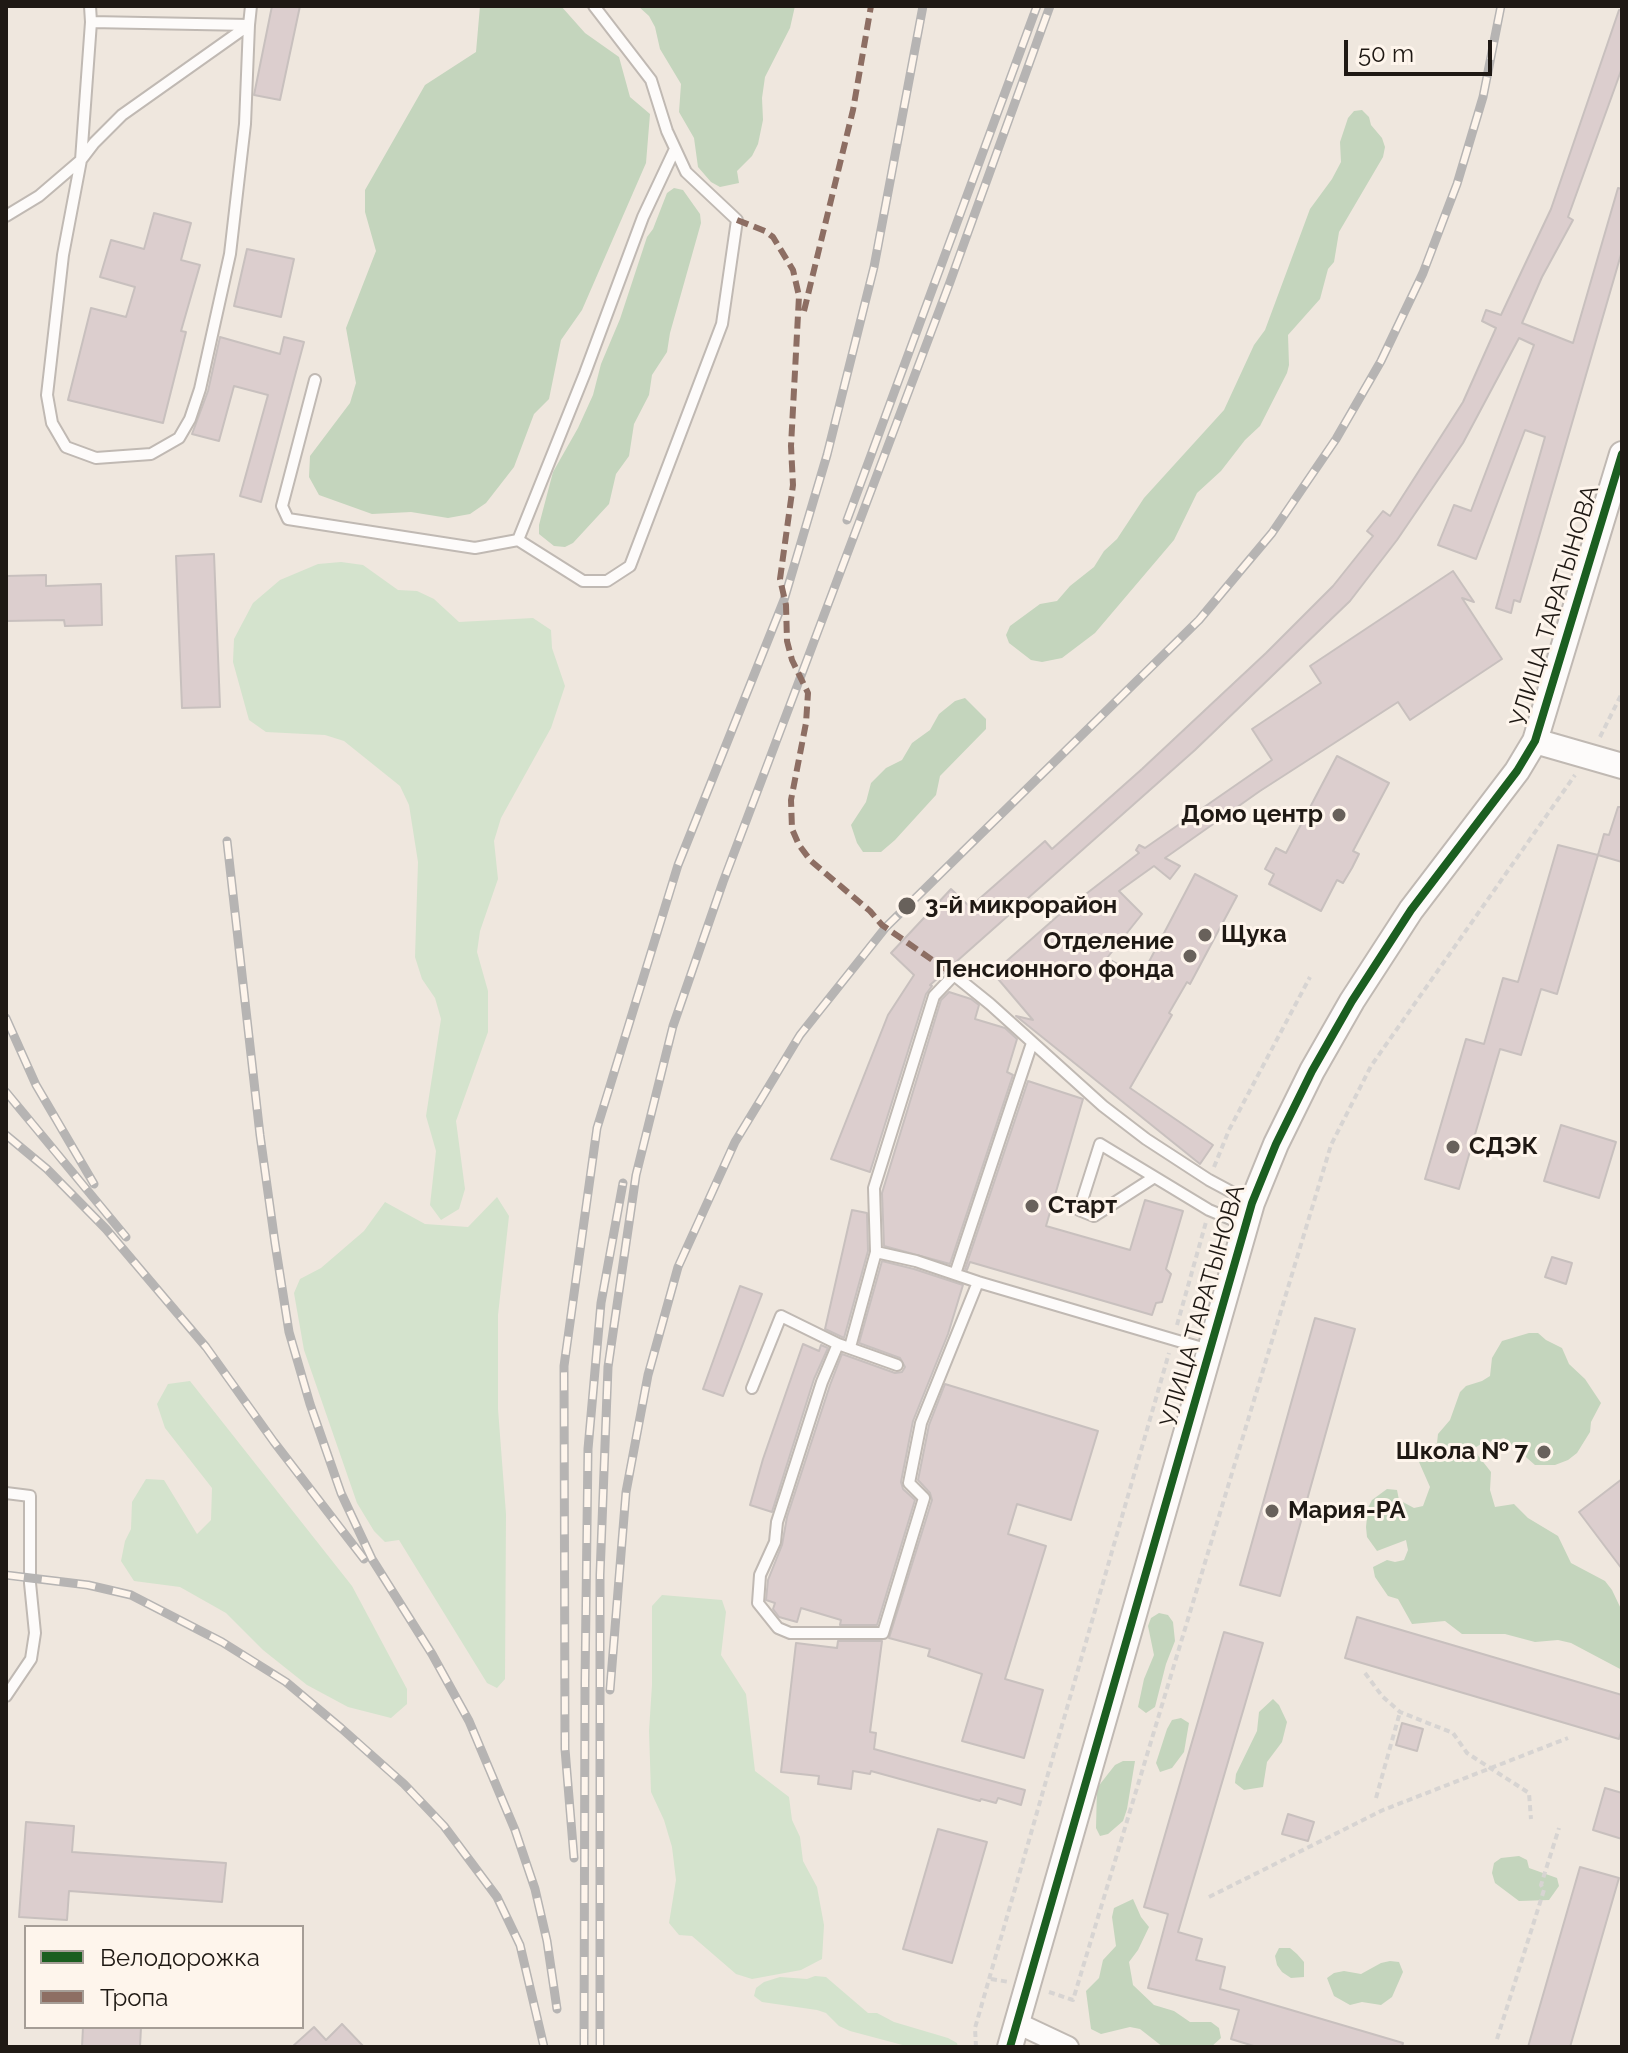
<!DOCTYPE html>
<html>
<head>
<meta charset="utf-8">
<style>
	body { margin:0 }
	#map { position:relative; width:1628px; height:2053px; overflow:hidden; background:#efe7de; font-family:Raleway,sans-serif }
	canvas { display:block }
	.frame { position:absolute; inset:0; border:8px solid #1f1914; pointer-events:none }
	.legend { position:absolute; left:24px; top:1925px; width:280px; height:104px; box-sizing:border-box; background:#fef5ec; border:2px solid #a59d96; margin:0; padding:10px 14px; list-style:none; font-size:24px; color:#1f1914 }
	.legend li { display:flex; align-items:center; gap:16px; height:40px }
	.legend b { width:40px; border:2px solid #a59d96 }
	.scale { position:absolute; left:1344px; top:40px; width:148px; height:36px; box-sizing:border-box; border:4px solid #1f1914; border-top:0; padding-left:10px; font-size:24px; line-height:28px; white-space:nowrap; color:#1f1914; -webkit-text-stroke:6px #fef5ec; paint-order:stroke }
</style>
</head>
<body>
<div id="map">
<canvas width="1628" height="2053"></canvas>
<div class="frame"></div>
<ul class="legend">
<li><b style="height:10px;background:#1b5e20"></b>Велодорожка</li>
<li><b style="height:10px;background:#8d6e63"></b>Тропа</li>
</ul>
<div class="scale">50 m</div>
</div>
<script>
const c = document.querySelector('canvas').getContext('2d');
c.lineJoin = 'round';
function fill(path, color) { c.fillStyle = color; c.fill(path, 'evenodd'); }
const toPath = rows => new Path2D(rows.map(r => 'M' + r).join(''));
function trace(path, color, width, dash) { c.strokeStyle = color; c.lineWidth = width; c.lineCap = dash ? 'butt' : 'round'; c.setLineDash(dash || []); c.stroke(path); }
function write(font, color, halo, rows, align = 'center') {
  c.font = font + ' Raleway,sans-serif'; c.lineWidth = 6; c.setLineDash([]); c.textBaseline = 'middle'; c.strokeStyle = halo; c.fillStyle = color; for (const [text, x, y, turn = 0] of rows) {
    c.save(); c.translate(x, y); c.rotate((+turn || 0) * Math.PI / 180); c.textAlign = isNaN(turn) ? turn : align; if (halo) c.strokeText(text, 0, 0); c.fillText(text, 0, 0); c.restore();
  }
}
fill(toPath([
	[341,562,363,565,398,590,417,591,434,599,459,622,533,618,551,630,552,648,565,686,551,728,501,818,494,841,498,879,480,931,477,952,488,991,488,1032,456,1121,465,1189,459,1209,441,1220,430,1205,436,1151,426,1116,441,1019,435,998,422,979,415,957,418,862,409,805,400,786,344,741,325,735,266,732,249,720,233,662,234,639,253,603,280,580,318,564],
	[497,1197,509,1216,498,1315,498,1409,506,1514,505,1679,497,1688,487,1683,399,1540,385,1542,374,1531,357,1503,304,1350,294,1293,300,1279,321,1268,364,1231,385,1202,425,1224,468,1227],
	[190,1381,352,1586,407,1689,407,1704,391,1718,348,1707,307,1685,263,1650,226,1613,180,1587,134,1581,121,1561,125,1541,131,1529,132,1502,146,1479,164,1480,197,1534,211,1520,212,1488,165,1428,157,1404,168,1384],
	[662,1595,722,1600,726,1612,721,1655,746,1694,755,1771,789,1797,792,1820,800,1837,803,1861,817,1887,824,1925,822,1959,801,1970,752,1979,736,1974,692,1936,679,1935,669,1923,676,1880,672,1847,664,1820,651,1792,649,1731,652,1685,652,1606],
	[815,1976,826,1977,868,2013,877,2013,894,2022,948,2038,957,2043,958,2047,910,2047,850,2031,839,2026,826,2013,817,2010,762,2002,754,1996,756,1988,764,1982,780,1977,807,1979]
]), '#d4e3cd');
fill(toPath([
	[480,6,561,6,585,33,619,57,630,97,650,114,646,163,582,310,561,340,549,399,534,414,514,467,486,503,470,514,448,518,411,512,372,514,319,495,309,477,310,456,350,403,356,383,346,328,376,251,365,212,365,190,425,85,476,52],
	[638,6,795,6,790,28,765,77,762,98,763,120,758,144,752,156,737,171,739,183,720,187,711,182,698,167,694,138,679,112,681,84,660,49,655,27,649,16],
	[1362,110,1369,117,1371,125,1382,138,1385,147,1383,157,1339,232,1334,262,1328,269,1320,299,1288,335,1289,365,1287,373,1260,426,1245,440,1221,471,1197,493,1174,540,1095,633,1062,658,1042,662,1031,660,1009,643,1006,635,1010,626,1040,604,1057,601,1070,586,1094,567,1104,551,1117,539,1144,498,1224,410,1254,345,1265,330,1310,209,1332,179,1341,162,1340,142,1348,118,1354,111],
	[674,188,683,190,700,214,701,223,670,333,667,352,652,375,649,395,634,424,629,456,616,474,609,504,573,543,565,547,554,546,539,534,539,525,553,472,578,428,593,395,601,364,620,319,647,237,653,229,667,193],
	[965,698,986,719,986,729,940,776,936,795,895,840,881,852,863,852,857,843,851,825,866,802,871,783,886,768,902,760,912,743,930,730,939,714,955,701],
	[1529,1333,1538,1333,1546,1340,1562,1348,1569,1364,1585,1379,1601,1403,1591,1422,1590,1432,1577,1453,1568,1460,1555,1465,1535,1465,1504,1438,1481,1444,1473,1449,1491,1472,1490,1490,1495,1507,1514,1504,1528,1518,1558,1536,1571,1563,1605,1581,1612,1590,1622,1611,1622,1670,1571,1643,1558,1640,1535,1642,1505,1634,1462,1634,1445,1621,1412,1624,1398,1599,1388,1596,1375,1577,1373,1567,1387,1560,1395,1562,1404,1560,1408,1550,1406,1540,1377,1551,1367,1537,1366,1527,1368,1508,1372,1500,1387,1489,1397,1490,1399,1500,1414,1508,1423,1506,1430,1487,1419,1462,1422,1453,1437,1443,1438,1434,1450,1420,1460,1392,1466,1386,1482,1381,1490,1376,1492,1358,1502,1341],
	[1159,1613,1168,1615,1173,1622,1175,1641,1166,1664,1155,1707,1146,1713,1138,1707,1144,1679,1154,1655,1148,1626,1151,1618],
	[1273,1699,1279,1705,1287,1722,1282,1742,1267,1762,1263,1787,1244,1790,1235,1783,1236,1774,1257,1731,1259,1712],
	[1181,1718,1189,1723,1184,1752,1172,1768,1160,1772,1156,1763,1167,1729,1172,1720],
	[1123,1761,1135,1761,1127,1809,1123,1821,1108,1834,1100,1836,1096,1828,1097,1788,1115,1765],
	[1519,1856,1527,1860,1529,1868,1557,1878,1559,1886,1549,1900,1519,1901,1495,1883,1492,1873,1494,1863,1501,1858],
	[1133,1899,1141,1917,1149,1927,1138,1950,1129,1962,1133,1985,1154,2005,1174,2011,1190,2022,1211,2022,1219,2028,1221,2038,1211,2047,1209,2045,1204,2047,1163,2047,1140,2029,1130,2027,1101,2034,1091,2029,1086,1991,1099,1978,1103,1960,1116,1946,1112,1917,1114,1908],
	[1279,1948,1290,1948,1297,1954,1304,1962,1304,1977,1291,1978,1282,1972,1277,1965,1275,1956],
	[1390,1961,1399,1962,1403,1972,1392,1997,1381,2005,1362,2002,1350,2005,1334,1996,1327,1978,1334,1973,1344,1971,1361,1974,1381,1963]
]), '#c4d5bd');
const building = toPath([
	[272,6,300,6,280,100,254,95,272,6],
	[1619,10,1622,10,1622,68,1568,217,1573,220,1542,277,1522,323,1573,343,1618,188,1622,189,1622,251,1520,602,1514,600,1511,613,1496,608,1545,437,1525,430,1476,559,1438,545,1454,505,1471,511,1534,345,1519,338,1463,443,1397,540,1350,601,1195,750,930,985,932,986,926,994,870,1172,831,1159,888,1015,914,975,891,953,951,889,970,907,1045,841,1052,849,1142,769,1266,653,1333,586,1373,536,1367,531,1383,511,1390,516,1463,402,1496,328,1482,321,1486,310,1501,315,1551,209,1619,10],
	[154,213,191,223,181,260,200,265,181,331,186,332,163,423,68,400,91,308,126,317,135,287,100,277,111,240,144,249,154,213],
	[247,249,294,259,281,317,234,306,247,249],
	[220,337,280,354,284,337,304,342,261,502,240,496,268,395,234,386,219,441,192,434,208,391,220,337],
	[214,554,220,707,182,708,176,556,214,554],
	[1453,571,1474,602,1462,598,1502,659,1410,720,1398,702,1260,791,1165,858,1180,866,1170,879,1154,866,1119,891,1142,914,1107,958,1141,977,1195,874,1237,896,1190,984,1187,982,1169,1013,1172,1015,1130,1088,1213,1145,1200,1164,1016,1016,1033,1020,993,973,1060,914,1139,853,1136,850,1139,845,1145,848,1272,760,1252,729,1321,683,1310,666,1453,571],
	[46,575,46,586,101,584,102,625,65,626,64,620,6,621,6,576,46,575],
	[1337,756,1389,783,1353,851,1359,854,1352,868,1343,883,1337,880,1321,911,1269,884,1274,874,1265,869,1276,848,1286,853,1337,756],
	[1618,807,1622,807,1622,862,1598,855,1604,834,1609,835,1618,807],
	[1558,845,1598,855,1557,994,1541,989,1521,1055,1500,1049,1459,1189,1425,1179,1466,1039,1484,1044,1503,978,1518,982,1558,845],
	[949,992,971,999,979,1005,975,1019,1005,1028,1017,1039,1007,1072,1013,1075,950,1264,884,1246,882,1193,941,1000,949,992],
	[1028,1081,1083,1099,1046,1226,1130,1250,1145,1200,1183,1211,1166,1269,1171,1274,1162,1302,1156,1303,1152,1315,970,1262,967,1270,965,1269,1028,1081],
	[1561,1125,1616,1142,1599,1198,1544,1181,1561,1125],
	[852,1210,867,1213,868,1251,844,1338,825,1329,852,1210],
	[1552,1257,1572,1263,1566,1284,1545,1277,1552,1257],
	[882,1261,914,1269,963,1285,948,1334,913,1421,901,1482,903,1489,915,1500,877,1625,840,1625,841,1620,801,1608,797,1622,779,1617,773,1609,775,1603,766,1600,768,1580,782,1545,787,1517,830,1385,842,1354,895,1373,902,1372,905,1367,900,1358,859,1343,882,1261],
	[740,1286,762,1294,723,1396,703,1389,740,1286],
	[1315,1318,1355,1329,1280,1596,1240,1585,1315,1318],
	[803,1344,819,1351,821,1345,828,1348,814,1379,772,1512,750,1505,763,1459,803,1344],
	[945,1384,1098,1431,1071,1520,1017,1504,1008,1534,1046,1546,1005,1679,1043,1690,1024,1758,962,1741,982,1674,928,1656,930,1649,889,1638,932,1500,930,1493,918,1480,929,1425,945,1384],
	[1622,1479,1622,1569,1579,1512,1622,1479],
	[1357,1617,1622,1695,1622,1728,1619,1739,1345,1658,1357,1617],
	[1224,1632,1263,1643,1178,1932,1202,1939,1196,1960,1225,1967,1220,1989,1403,2043,1402,2047,1257,2047,1231,2039,1239,2010,1148,1988,1168,1914,1144,1907,1224,1632],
	[838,1641,882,1641,870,1732,876,1733,874,1749,1025,1790,1021,1805,998,1798,996,1803,981,1799,980,1801,871,1771,870,1774,853,1771,851,1789,818,1784,819,1776,781,1772,796,1643,837,1648,838,1641],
	[1402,1723,1423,1729,1417,1751,1396,1745,1402,1723],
	[1605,1788,1622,1793,1622,1839,1593,1830,1605,1788],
	[1288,1814,1314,1822,1308,1841,1282,1834,1288,1814],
	[26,1822,74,1826,72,1852,226,1863,222,1902,69,1891,67,1920,19,1917,26,1822],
	[938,1829,987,1842,952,1963,903,1949,938,1829],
	[1580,1867,1619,1878,1570,2047,1528,2047,1580,1867],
	[342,2024,364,2047,292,2047,314,2027,326,2040,342,2024],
	[83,2027,141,2027,140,2047,82,2047,83,2027]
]);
fill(building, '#dccece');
trace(building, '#c8c0be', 2);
const service = toPath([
	[90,6,91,22],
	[594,6,651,80,667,131,686,172,737,220,722,324,630,566,607,581,583,581,518,540,585,373,643,217,675,149],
	[249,25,245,124,230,254,200,389,190,419,179,438,151,454,96,458,66,447,52,423,47,395,63,255,81,160,94,143,122,115,249,25],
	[6,216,39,196,81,160,91,22,249,25,251,6],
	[315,380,282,506,288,519,475,548,518,540],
	[1153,1178,1094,1216,1079,1210,1100,1144,1209,1210,1245,1225],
	[876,1252,916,1261,978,1282,1209,1350],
	[955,1274,1032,1043],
	[838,1344,822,1382,777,1522,775,1542,760,1575,758,1603,778,1628,790,1633,883,1633,924,1498,909,1483,921,1423,978,1282],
	[850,1347,876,1252,874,1188,934,996,954,975,990,1004,1103,1106,1146,1139,1209,1180,1252,1203],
	[752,1388,781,1316,838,1344,897,1365],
	[6,1493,30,1496,30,1583,35,1633,31,1659,6,1696]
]);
const minor = toPath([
	[1017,2023,1068,2047]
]);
const tertiary = toPath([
	[1535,741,1622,766],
	[1010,2047,1252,1203,1276,1144,1312,1071,1352,1001,1411,910,1517,771,1535,741,1622,454]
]);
trace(service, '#c0b9b3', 14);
trace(minor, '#c0b9b3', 24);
trace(tertiary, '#c0b9b3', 28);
trace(toPath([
	[1600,737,1622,693],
	[1214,1167,1229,1130,1310,977],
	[1177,1325,1206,1222],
	[1365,1673,1382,1696,1400,1712,1453,1733,1467,1753,1529,1793,1531,1819],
	[1376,1798,1400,1712],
	[1209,1897,1383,1810,1568,1738],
	[991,1979,1009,1982],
	[1049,1992,1073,2000,1331,1145,1371,1066,1575,775],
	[1497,2039,1544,1890,1541,1885,1559,1828],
	[976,2047,975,2028,1169,1353]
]), '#d7d4d2', 4, [6, 4]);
trace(service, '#fdfbfa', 10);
trace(minor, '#fdfbfa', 20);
trace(tertiary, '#fdfbfa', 24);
const rail = toPath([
	[847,520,1037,6],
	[227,841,260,1135,275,1243,289,1332,310,1404,341,1493,372,1559,432,1654,469,1721,515,1830,535,1889,547,1941,557,2009],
	[6,1018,36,1085,94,1184],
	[6,1092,126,1237],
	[6,1135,47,1169,106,1229,206,1347,274,1442,364,1559],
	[6,1575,88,1585,131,1595,222,1642,286,1682,341,1728,404,1784,444,1826,497,1897,520,1945,544,2047],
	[610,1690,626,1492,648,1375,678,1267,735,1142,800,1035,886,927,1199,620,1272,533,1336,439,1381,361,1423,273,1457,184,1483,97,1501,6],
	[574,1858,565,1749,564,1366,597,1128,678,865,784,600,827,455,874,267,923,6],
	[584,2047,585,1682,588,1449,601,1303,623,1183],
	[600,2047,600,1575,608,1367,636,1175,673,1026,723,882,950,282,1050,6]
]);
trace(rail, '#b6b4b3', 9);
trace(rail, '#fef5ec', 6, [18]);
trace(toPath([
	[737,220,765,231,773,237,793,270,799,296,791,446,793,485,780,579,786,605,787,641,792,660,808,693,806,723,791,800,792,829,799,845,811,861,870,911,882,925,954,975],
	[804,311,853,110,871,6]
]), '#8d6e63', 6, [12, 6]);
trace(toPath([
	[1010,2047,1252,1203,1276,1144,1312,1071,1352,1001,1411,910,1517,771,1535,741,1622,454]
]), '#1b5e20', 8);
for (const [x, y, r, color] of [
	[1339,815,8,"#68615b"],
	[907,906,10,"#68615b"],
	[1205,935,8,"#68615b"],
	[1190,956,8,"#68615b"],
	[1453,1147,8,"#68615b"],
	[1032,1206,8,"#68615b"],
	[1544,1452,8,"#68615b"],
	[1272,1511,8,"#68615b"]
]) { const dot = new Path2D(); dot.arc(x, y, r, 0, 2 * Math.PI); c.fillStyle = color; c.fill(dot); trace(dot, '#fef5ec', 3); }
write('24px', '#1f1914', '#fef5ec', [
	["УЛИЦА ТАРАТЫНОВА",1555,606,-73],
	["УЛИЦА ТАРАТЫНОВА",1203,1306,-74]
]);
write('bold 24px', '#1f1914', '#fef5ec', [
	["Домо центр",1323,815,"right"],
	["3-й микрорайон",925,906],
	["Щука",1221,935],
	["Отделение",1174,942,"right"],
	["Пенсионного фонда",1174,970,"right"],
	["СДЭК",1469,1147],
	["Старт",1048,1206],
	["Школа № 7",1528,1452,"right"],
	["Мария-РА",1288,1511]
], 'left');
</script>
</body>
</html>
